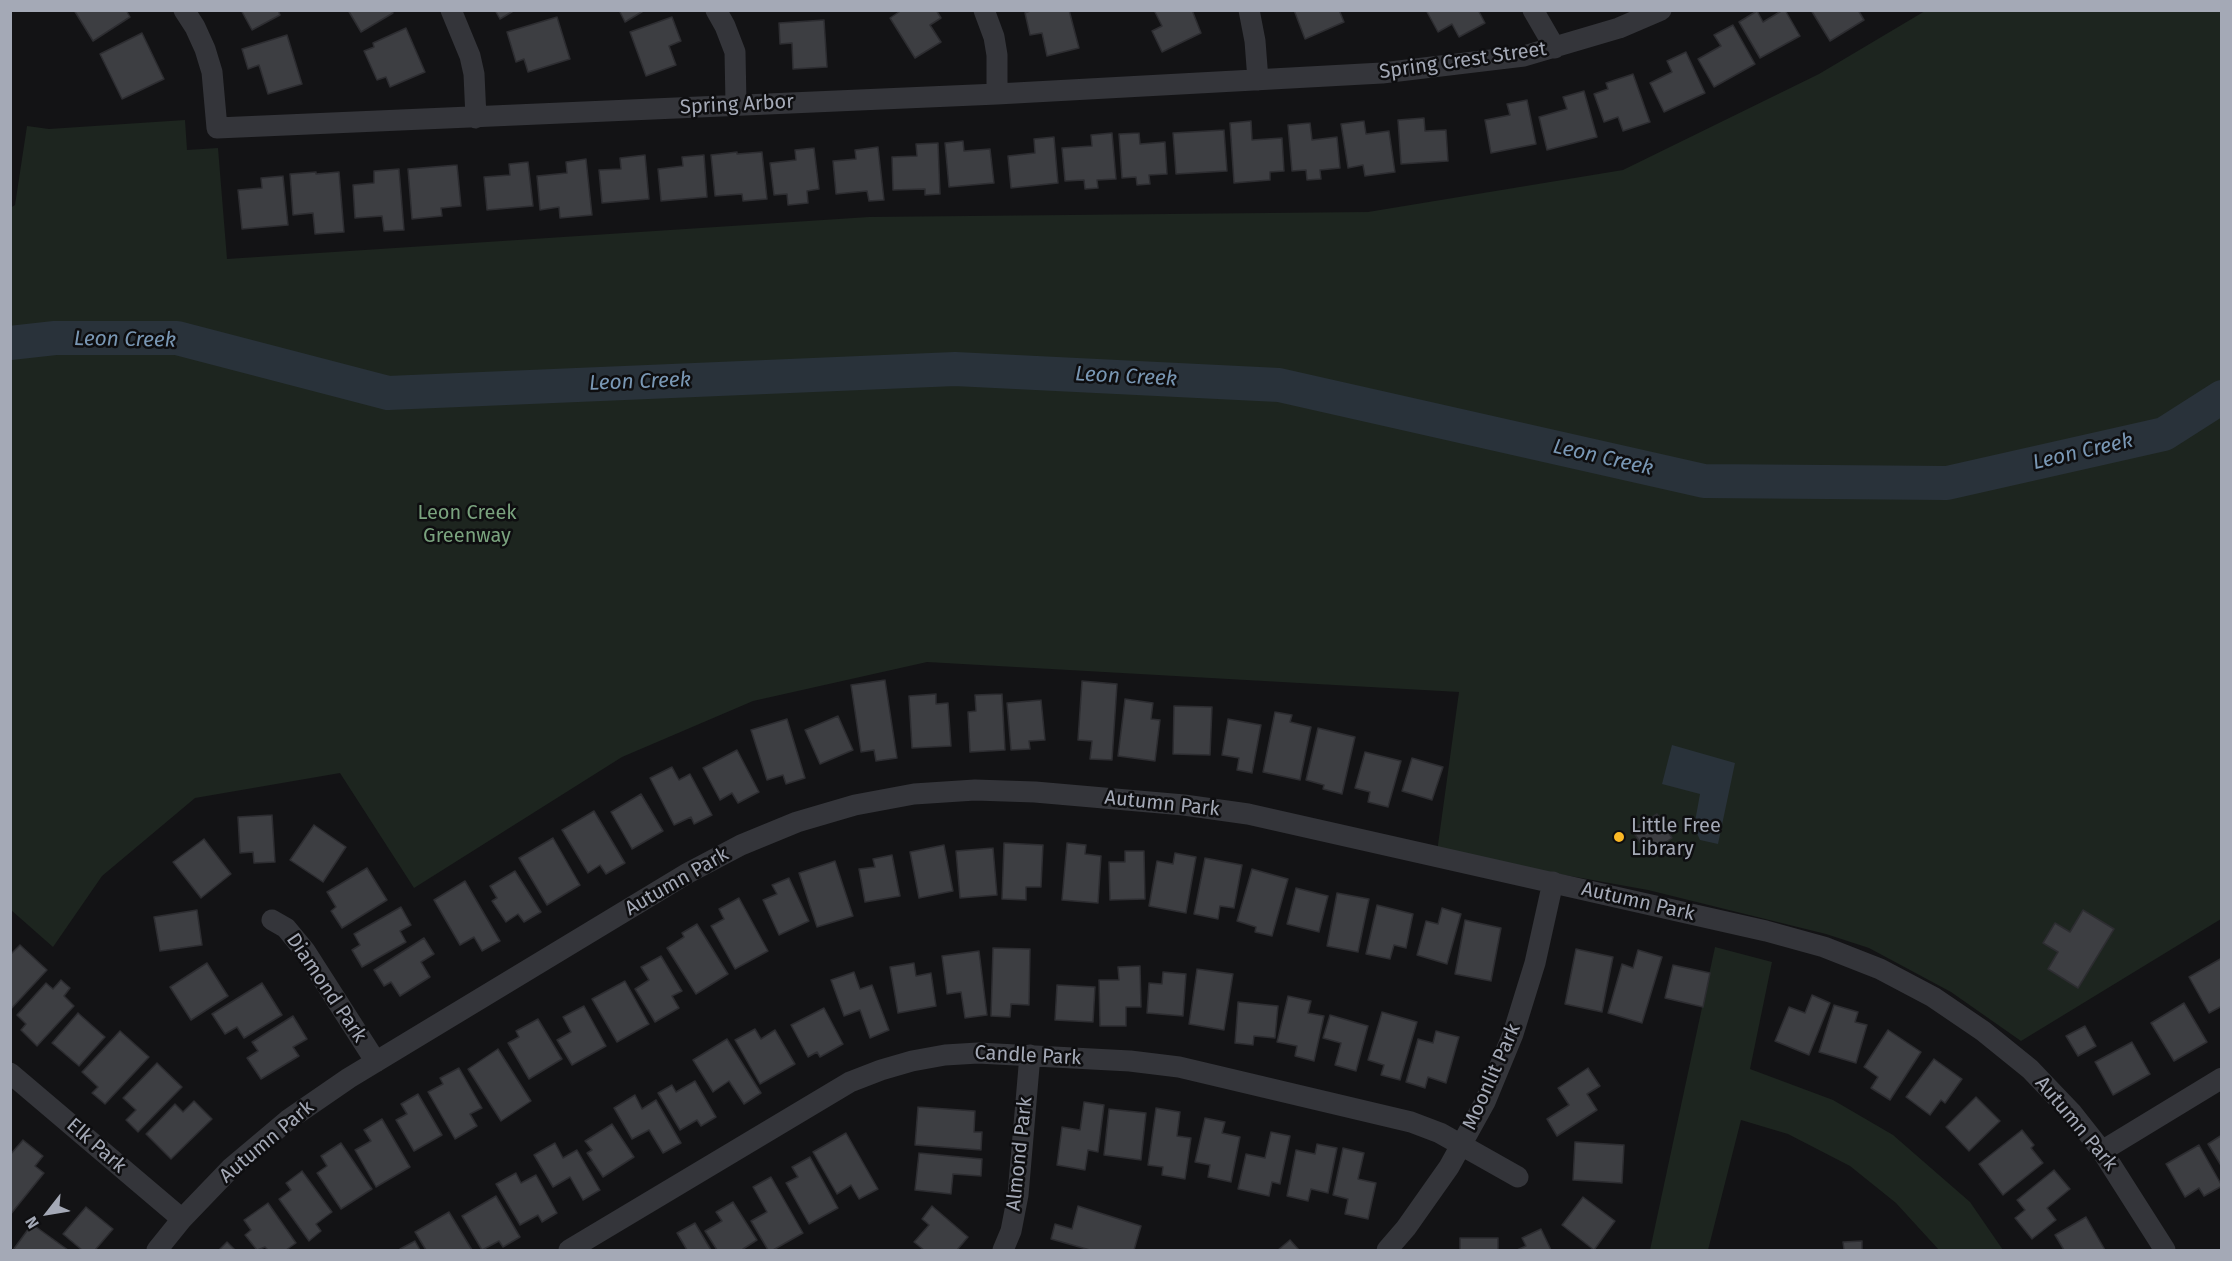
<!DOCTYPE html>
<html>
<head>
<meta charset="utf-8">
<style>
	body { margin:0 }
	#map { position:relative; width:2232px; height:1261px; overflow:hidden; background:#131315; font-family:"Fira Sans",sans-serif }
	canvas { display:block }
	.frame { position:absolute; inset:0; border:12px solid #a4a9b6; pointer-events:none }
	.north { position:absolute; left:18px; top:1183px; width:60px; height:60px; -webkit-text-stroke:4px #0e0e10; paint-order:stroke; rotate:239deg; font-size:16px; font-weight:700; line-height:24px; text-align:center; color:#a4a9b6 }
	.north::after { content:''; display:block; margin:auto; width:21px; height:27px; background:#a4a9b6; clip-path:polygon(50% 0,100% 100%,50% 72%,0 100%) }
</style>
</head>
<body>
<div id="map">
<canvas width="2232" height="1261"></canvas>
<div class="frame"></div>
<div class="north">N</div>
</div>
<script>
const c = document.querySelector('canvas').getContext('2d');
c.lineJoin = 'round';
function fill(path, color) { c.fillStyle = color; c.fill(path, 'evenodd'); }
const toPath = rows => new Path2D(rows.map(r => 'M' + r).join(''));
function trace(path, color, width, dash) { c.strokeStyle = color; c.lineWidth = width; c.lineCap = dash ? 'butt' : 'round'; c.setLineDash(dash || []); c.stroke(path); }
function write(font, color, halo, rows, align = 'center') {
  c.font = font + ' "Fira Sans",sans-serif'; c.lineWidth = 5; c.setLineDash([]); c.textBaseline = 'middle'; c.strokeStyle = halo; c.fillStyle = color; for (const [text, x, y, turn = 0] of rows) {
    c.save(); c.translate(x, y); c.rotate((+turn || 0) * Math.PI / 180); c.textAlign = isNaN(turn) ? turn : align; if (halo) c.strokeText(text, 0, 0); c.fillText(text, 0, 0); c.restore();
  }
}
fill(toPath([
	[1925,11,2221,11,2221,919,2021,1041,1951,992,1869,948,1826,934,1648,890,1437,852,1459,692,927,662,753,701,622,757,414,888,340,773,195,798,102,876,53,947,11,910,10,208,15,205,27,126,49,129,185,120,187,150,218,148,227,259,869,217,1368,212,1623,170,1819,74],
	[1715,947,1772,962,1750,1069,1833,1100,1893,1135,1970,1202,2003,1250,1939,1250,1896,1203,1850,1166,1788,1134,1741,1120,1708,1250,1650,1250]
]), '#1d251f');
fill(toPath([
	[1672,745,1735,763,1718,844,1700,840,1694,827,1700,794,1662,784]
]), '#29323a');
trace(toPath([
	[10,343,55,338,177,338,388,393,955,369,1279,385,1704,481,1947,483,2164,434,2222,397]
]), '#29323a', 34);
const building = toPath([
	[74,10,126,10,130,17,93,41,74,10],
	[241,10,278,10,280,15,252,30,241,10],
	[348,10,391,10,393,13,361,32,348,10],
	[495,10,515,10,500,19,495,10],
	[619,10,645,10,625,22,619,10],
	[902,10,936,10,941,18,930,25,941,42,915,58,890,18,902,10],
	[1033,10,1069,10,1079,48,1047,56,1042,33,1030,35,1025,13,1033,10],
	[1154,10,1192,10,1201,33,1162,52,1152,31,1162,26,1154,10],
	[1294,10,1339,10,1344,22,1305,39,1294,10],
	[1426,10,1478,10,1485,23,1459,37,1452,24,1438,32,1426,10],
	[1783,10,1785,10,1800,36,1760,58,1739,22,1757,11,1763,22,1783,10],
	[1811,10,1858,10,1864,20,1830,41,1811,10],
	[557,17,570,59,528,72,524,59,516,62,507,32,557,17],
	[672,17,681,41,669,46,676,65,646,76,630,32,672,17],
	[824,20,827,67,793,69,792,43,780,44,779,23,824,20],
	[1733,25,1755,64,1714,87,1698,59,1721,46,1714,35,1733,25],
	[406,28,425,72,390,87,386,77,377,80,364,51,374,47,373,43,406,28],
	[142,33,164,79,122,99,100,54,142,33],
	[287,35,302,84,268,94,259,65,248,69,242,49,287,35],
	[1686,52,1705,93,1664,112,1650,83,1672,72,1667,61,1686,52],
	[1633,74,1650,122,1623,131,1618,117,1604,122,1594,94,1608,89,1606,83,1633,74],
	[1584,91,1597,137,1547,150,1539,117,1567,109,1563,97,1584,91],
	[1527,100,1536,144,1491,153,1485,120,1510,115,1507,104,1527,100],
	[1424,118,1425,131,1446,130,1448,161,1401,164,1398,120,1424,118],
	[1251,121,1252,140,1282,138,1284,171,1270,172,1270,180,1234,183,1230,123,1251,121],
	[1364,121,1366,134,1389,131,1395,172,1365,176,1363,165,1348,168,1341,124,1364,121],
	[1310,123,1312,140,1337,137,1340,168,1320,170,1321,179,1307,180,1306,170,1292,171,1288,125,1310,123],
	[1224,130,1227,171,1176,174,1173,133,1224,130],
	[1112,133,1116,179,1097,180,1098,188,1085,189,1084,180,1065,181,1062,148,1092,146,1091,135,1112,133],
	[1139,133,1140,144,1165,142,1167,174,1149,175,1150,184,1137,185,1136,177,1122,178,1119,134,1139,133],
	[1054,137,1058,183,1011,188,1008,156,1035,153,1034,139,1054,137],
	[963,141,964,151,990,149,994,183,949,187,945,143,963,141],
	[938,143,940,194,925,195,925,189,893,190,892,157,917,156,916,144,938,143],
	[878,147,884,200,869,201,867,191,836,194,833,161,856,159,855,150,878,147],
	[814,148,819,189,807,191,808,203,788,205,787,194,774,195,770,163,796,160,795,150,814,148],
	[737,152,737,154,762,152,767,199,743,201,742,194,715,196,711,155,737,152],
	[645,155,649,199,602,203,599,170,621,169,620,158,645,155],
	[704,155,707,197,661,201,658,169,683,166,682,157,704,155],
	[586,159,592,215,560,218,559,207,540,210,537,176,567,173,566,162,586,159],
	[528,162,533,206,487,210,484,177,510,175,509,164,528,162],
	[457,165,461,206,441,208,442,216,412,219,408,169,457,165],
	[399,169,404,230,384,231,382,216,355,218,353,185,374,183,374,171,399,169],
	[316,172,316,174,339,172,344,232,315,234,313,213,293,215,290,174,316,172],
	[283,176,288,225,242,229,238,190,262,188,261,178,283,176],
	[885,680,897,758,876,761,874,750,861,752,851,685,885,680],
	[1082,681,1117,684,1112,760,1090,759,1092,741,1078,740,1082,681],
	[936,694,936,704,948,703,951,746,912,748,909,696,936,694],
	[1002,694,1005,750,970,752,968,712,976,711,975,695,1002,694],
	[1125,699,1153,703,1151,719,1160,720,1155,761,1118,756,1125,699],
	[1041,700,1045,740,1029,741,1030,749,1011,750,1007,703,1041,700],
	[1174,706,1212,707,1210,755,1173,754,1174,706],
	[1275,712,1292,715,1290,722,1311,727,1300,780,1263,772,1275,712],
	[838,716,853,750,820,764,805,730,838,716],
	[787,719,805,778,786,784,783,775,767,780,751,730,787,719],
	[1228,719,1261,725,1252,773,1237,770,1239,758,1222,755,1228,719],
	[1318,728,1355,737,1342,794,1323,789,1324,785,1306,780,1318,728],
	[737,750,759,792,738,803,732,793,720,800,703,768,737,750],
	[1365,752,1401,761,1388,807,1368,802,1370,792,1355,788,1365,752],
	[1412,758,1443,767,1432,800,1402,791,1412,758],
	[672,767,679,780,690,774,712,815,694,824,691,817,674,825,650,778,672,767],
	[641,794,663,831,632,849,611,812,641,794],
	[594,811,625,863,606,874,600,865,588,873,562,830,594,811],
	[1657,814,1672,838,1648,854,1632,830,1657,814],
	[272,815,275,862,254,863,253,852,240,853,238,817,272,815],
	[314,825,346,847,323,882,290,860,314,825],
	[553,838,580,885,547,905,519,858,553,838],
	[204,839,231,874,201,898,173,862,204,839],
	[1004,843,1043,845,1041,887,1026,887,1026,900,1002,899,1004,843],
	[1067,843,1086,845,1085,854,1101,856,1098,903,1062,900,1067,843],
	[944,845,953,891,919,898,910,852,944,845],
	[993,848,997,895,960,898,956,851,993,848],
	[1125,851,1144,851,1145,899,1110,900,1109,862,1125,862,1125,851],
	[1175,853,1196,857,1186,913,1149,906,1157,861,1173,864,1175,853],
	[892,855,900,896,865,902,859,869,875,867,873,859,892,855],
	[1205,858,1242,865,1234,908,1220,906,1218,919,1194,914,1205,858],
	[835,861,853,916,817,927,799,873,835,861],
	[367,868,387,900,342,928,331,911,336,907,327,892,367,868],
	[1252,869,1288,879,1272,936,1255,932,1256,927,1237,921,1252,869],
	[515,871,541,912,524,922,518,914,506,922,492,901,497,898,490,886,515,871],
	[789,878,809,921,779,935,763,900,777,894,772,885,789,878],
	[465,881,500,941,482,951,474,937,460,945,434,900,465,881],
	[1296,888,1328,896,1319,932,1287,924,1296,888],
	[1337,893,1369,899,1358,952,1327,946,1337,893],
	[739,898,768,951,735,969,711,926,724,919,719,909,739,898],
	[1377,905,1413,914,1406,948,1394,945,1390,959,1366,954,1377,905],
	[401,907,411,925,400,931,406,942,362,967,352,950,360,945,354,934,401,907],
	[1442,908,1461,914,1447,964,1417,955,1426,921,1438,924,1442,908],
	[197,910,202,945,160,951,154,917,197,910],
	[2083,910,2114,929,2078,988,2048,969,2058,952,2043,943,2055,923,2070,932,2083,910],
	[1465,920,1501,928,1491,981,1455,974,1465,920],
	[697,924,728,974,696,994,667,948,684,937,682,933,697,924],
	[424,938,434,954,421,962,430,977,400,996,391,982,384,986,374,970,424,938],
	[20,945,47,970,10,1010,10,955,20,945],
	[993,948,1030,949,1029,1005,1011,1004,1010,1017,991,1016,993,948],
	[1576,949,1613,957,1602,1012,1565,1004,1576,949],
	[1638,950,1662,957,1642,1023,1608,1013,1622,964,1633,968,1638,950],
	[979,951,987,1015,965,1018,961,992,947,994,942,956,979,951],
	[661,956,682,991,672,996,679,1008,655,1022,635,989,649,980,641,967,661,956],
	[2222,958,2222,1006,2209,1013,2189,977,2222,958],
	[207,963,228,996,191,1020,170,987,207,963],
	[914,963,916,976,931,973,936,1006,898,1013,890,967,914,963],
	[1673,965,1710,973,1703,1007,1665,998,1673,965],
	[1140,966,1141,1007,1126,1007,1126,1026,1100,1026,1099,980,1119,980,1118,967,1140,966],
	[1197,969,1233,974,1224,1030,1189,1024,1197,969],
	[854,972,860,989,872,985,889,1030,870,1038,860,1010,844,1016,831,980,854,972],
	[1163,972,1186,974,1183,1016,1147,1013,1149,983,1162,984,1163,972],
	[61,980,70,988,64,996,74,1006,37,1046,21,1030,26,1024,17,1015,46,983,53,989,61,980],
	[625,981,649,1024,617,1042,592,999,625,981],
	[262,983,282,1015,244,1038,237,1027,225,1034,212,1014,262,983],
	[1057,985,1095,987,1093,1022,1055,1020,1057,985],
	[1812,995,1830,1003,1809,1055,1775,1041,1789,1007,1805,1013,1812,995],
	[1288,996,1311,1001,1308,1013,1324,1016,1314,1061,1295,1056,1297,1046,1277,1042,1288,996],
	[1238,1002,1278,1006,1275,1038,1254,1036,1253,1045,1235,1043,1238,1002],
	[2184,1003,2207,1042,2174,1061,2151,1023,2184,1003],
	[1834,1005,1858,1012,1855,1022,1867,1025,1856,1063,1819,1052,1834,1005],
	[584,1006,606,1046,572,1065,557,1040,571,1032,563,1017,584,1006],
	[824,1008,843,1044,820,1057,817,1052,808,1057,791,1025,824,1008],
	[1382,1012,1417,1022,1400,1080,1381,1075,1384,1065,1368,1060,1382,1012],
	[78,1013,105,1037,79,1066,52,1043,78,1013],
	[1330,1015,1368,1026,1356,1071,1335,1065,1341,1043,1323,1038,1330,1015],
	[293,1016,307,1039,293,1047,299,1056,261,1079,247,1058,258,1051,252,1042,293,1016],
	[538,1019,562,1059,529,1079,508,1043,519,1037,516,1031,538,1019],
	[2085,1026,2096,1046,2078,1056,2066,1036,2085,1026],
	[755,1029,761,1039,775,1030,795,1064,760,1084,735,1040,755,1029],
	[1888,1030,1921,1052,1890,1100,1871,1088,1878,1077,1864,1067,1888,1030],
	[120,1031,149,1057,105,1104,92,1093,98,1087,82,1072,120,1031],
	[1436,1031,1459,1037,1446,1083,1428,1077,1425,1088,1406,1082,1418,1039,1433,1043,1436,1031],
	[727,1039,761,1093,744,1104,729,1081,713,1092,693,1060,727,1039],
	[2132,1042,2150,1074,2113,1095,2095,1062,2132,1042],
	[498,1049,531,1101,501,1121,468,1069,498,1049],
	[1934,1059,1962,1079,1945,1103,1941,1100,1930,1115,1906,1097,1934,1059],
	[157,1063,182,1087,138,1132,126,1120,136,1110,123,1098,157,1063],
	[459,1068,482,1108,470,1114,477,1126,455,1139,428,1092,443,1084,440,1078,459,1068],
	[1588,1068,1600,1086,1587,1094,1597,1110,1557,1136,1547,1119,1569,1105,1558,1088,1588,1068],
	[695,1081,716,1117,701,1126,697,1120,680,1130,658,1093,672,1085,676,1092,695,1081],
	[418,1094,442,1135,414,1151,396,1120,407,1114,401,1104,418,1094],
	[635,1095,642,1109,656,1100,681,1143,663,1153,649,1130,632,1139,614,1108,635,1095],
	[1976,1097,2000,1121,1969,1151,1946,1127,1976,1097],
	[194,1101,212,1119,171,1159,146,1134,175,1104,183,1112,194,1101],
	[1084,1102,1104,1105,1098,1152,1088,1150,1085,1170,1057,1165,1062,1127,1080,1130,1084,1102],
	[918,1107,975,1111,974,1132,982,1132,981,1150,915,1145,918,1107],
	[1156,1108,1180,1112,1177,1136,1191,1138,1185,1179,1162,1175,1163,1167,1148,1165,1156,1108],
	[1109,1109,1146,1113,1141,1160,1104,1155,1109,1109],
	[1205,1118,1225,1122,1222,1133,1240,1137,1231,1182,1208,1177,1210,1165,1195,1162,1205,1118],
	[382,1119,410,1167,376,1187,355,1150,371,1141,364,1130,382,1119],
	[612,1124,634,1157,603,1177,587,1153,592,1150,585,1141,612,1124],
	[2022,1130,2034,1145,2031,1148,2043,1163,2003,1195,1979,1164,2022,1130],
	[1271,1132,1290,1136,1280,1184,1272,1182,1269,1196,1238,1189,1246,1154,1265,1158,1271,1132],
	[846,1133,878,1189,859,1199,851,1185,837,1194,813,1152,846,1133],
	[2222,1135,2222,1167,2208,1144,2222,1135],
	[23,1140,43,1156,35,1166,44,1173,10,1215,10,1155,23,1140],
	[1575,1142,1624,1145,1622,1183,1573,1180,1575,1142],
	[341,1143,372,1189,341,1209,317,1173,327,1166,321,1156,341,1143],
	[555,1143,563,1158,577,1150,600,1190,583,1200,570,1177,553,1187,534,1155,555,1143],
	[1317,1144,1337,1148,1328,1193,1311,1189,1308,1201,1287,1196,1296,1150,1315,1154,1317,1144],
	[2199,1145,2222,1186,2204,1196,2199,1188,2185,1197,2166,1164,2199,1145],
	[1343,1148,1364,1153,1358,1179,1376,1183,1368,1219,1345,1214,1348,1199,1333,1195,1343,1148],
	[919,1153,982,1159,981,1176,953,1174,951,1194,915,1190,919,1153],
	[810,1157,838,1208,809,1224,786,1183,798,1177,792,1167,810,1157],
	[2054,1170,2070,1189,2047,1208,2056,1220,2032,1239,2015,1218,2025,1210,2017,1200,2054,1170],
	[302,1171,332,1212,316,1224,321,1231,309,1241,279,1199,291,1190,286,1183,302,1171],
	[516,1173,521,1183,536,1175,557,1213,542,1222,538,1215,520,1225,496,1184,516,1173],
	[771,1177,803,1233,773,1250,768,1250,751,1221,767,1212,753,1187,771,1177],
	[496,1196,520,1237,503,1247,499,1241,482,1250,462,1216,496,1196],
	[1583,1197,1615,1221,1594,1250,1562,1225,1583,1197],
	[733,1202,757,1240,743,1249,744,1250,717,1250,705,1231,722,1221,716,1212,733,1202],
	[268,1203,296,1243,286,1250,268,1250,265,1247,257,1250,245,1235,251,1230,244,1220,268,1203],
	[932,1206,968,1237,957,1250,924,1250,914,1242,929,1225,922,1219,932,1206],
	[1078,1206,1141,1226,1134,1250,1090,1250,1051,1239,1055,1224,1072,1229,1078,1206],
	[86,1207,113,1229,95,1250,82,1250,63,1234,86,1207],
	[449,1212,472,1250,426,1250,415,1232,449,1212],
	[2086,1217,2105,1250,2064,1250,2055,1235,2086,1217],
	[695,1223,711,1250,687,1250,677,1233,695,1223],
	[32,1224,68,1250,13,1250,32,1224],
	[1541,1229,1551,1250,1517,1250,1526,1246,1522,1238,1541,1229],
	[1460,1238,1498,1238,1498,1250,1460,1250,1460,1238],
	[1290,1240,1299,1250,1278,1250,1290,1240],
	[415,1241,420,1250,401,1250,400,1249,415,1241],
	[1862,1241,1862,1250,1844,1250,1843,1242,1862,1241],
	[227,1242,235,1250,219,1250,227,1242]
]);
fill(building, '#3d3e42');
trace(building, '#2d2d31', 1.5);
trace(toPath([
	[184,10,195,27,205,49,212,72,217,128,997,94,1382,73,1524,56,1619,28,1661,10],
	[451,10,470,56,474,74,476,118],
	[716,10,725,26,735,52,736,104],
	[984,10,994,37,997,55,997,94],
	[1249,10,1255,41,1258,80],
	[1533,10,1555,48],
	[272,920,286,928,305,951,376,1062],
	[10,1073,182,1219],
	[2102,1151,2222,1078],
	[157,1250,182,1219,231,1168,288,1120,349,1078,688,873,741,845,797,822,855,805,914,794,975,790,1035,792,1184,805,1248,814,1766,931,1824,947,1880,969,1933,997,1983,1031,2030,1069,2072,1113,2102,1151,2165,1250],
	[569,1250,850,1082,881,1070,912,1061,945,1055,978,1053,1130,1061,1179,1067,1411,1122,1440,1133,1518,1177],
	[1003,1250,1011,1231,1018,1195,1030,1055],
	[1387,1250,1406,1228,1449,1167,1485,1102,1513,1034,1535,963,1553,882]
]), '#34353a', 21);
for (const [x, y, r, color] of [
	[1619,837,6,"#fbb925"]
]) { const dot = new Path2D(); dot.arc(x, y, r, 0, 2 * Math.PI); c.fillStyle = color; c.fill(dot); trace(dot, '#0e0e10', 2); }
write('20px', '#a4a9b6', '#0e0e10', [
	["Spring Crest Street",1463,61,-8],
	["Spring Arbor",737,105,-3],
	["Autumn Park",1162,804,6],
	["Autumn Park",677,882,-30],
	["Autumn Park",1638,902,13],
	["Diamond Park",326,988,56],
	["Candle Park",1028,1056,3],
	["Moonlit Park",1492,1077,-66],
	["Autumn Park",2076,1124,50],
	["Autumn Park",267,1142,-40],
	["Elk Park",96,1146,41],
	["Almond Park",1020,1154,-84]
]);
write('20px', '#7aa37e', '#0e0e10', [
	["Leon Creek",467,513],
	["Greenway",467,536]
]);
write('20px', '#a4a9b6', '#0e0e10', [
	["Little Free",1631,826],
	["Library",1631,849]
], 'left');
write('italic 21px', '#7997b4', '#0e0e10', [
	["Leon Creek",125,340,1],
	["Leon Creek",1126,377,3],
	["Leon Creek",640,382,-2],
	["Leon Creek",2083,452,-13],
	["Leon Creek",1603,458,13]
]);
</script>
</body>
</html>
